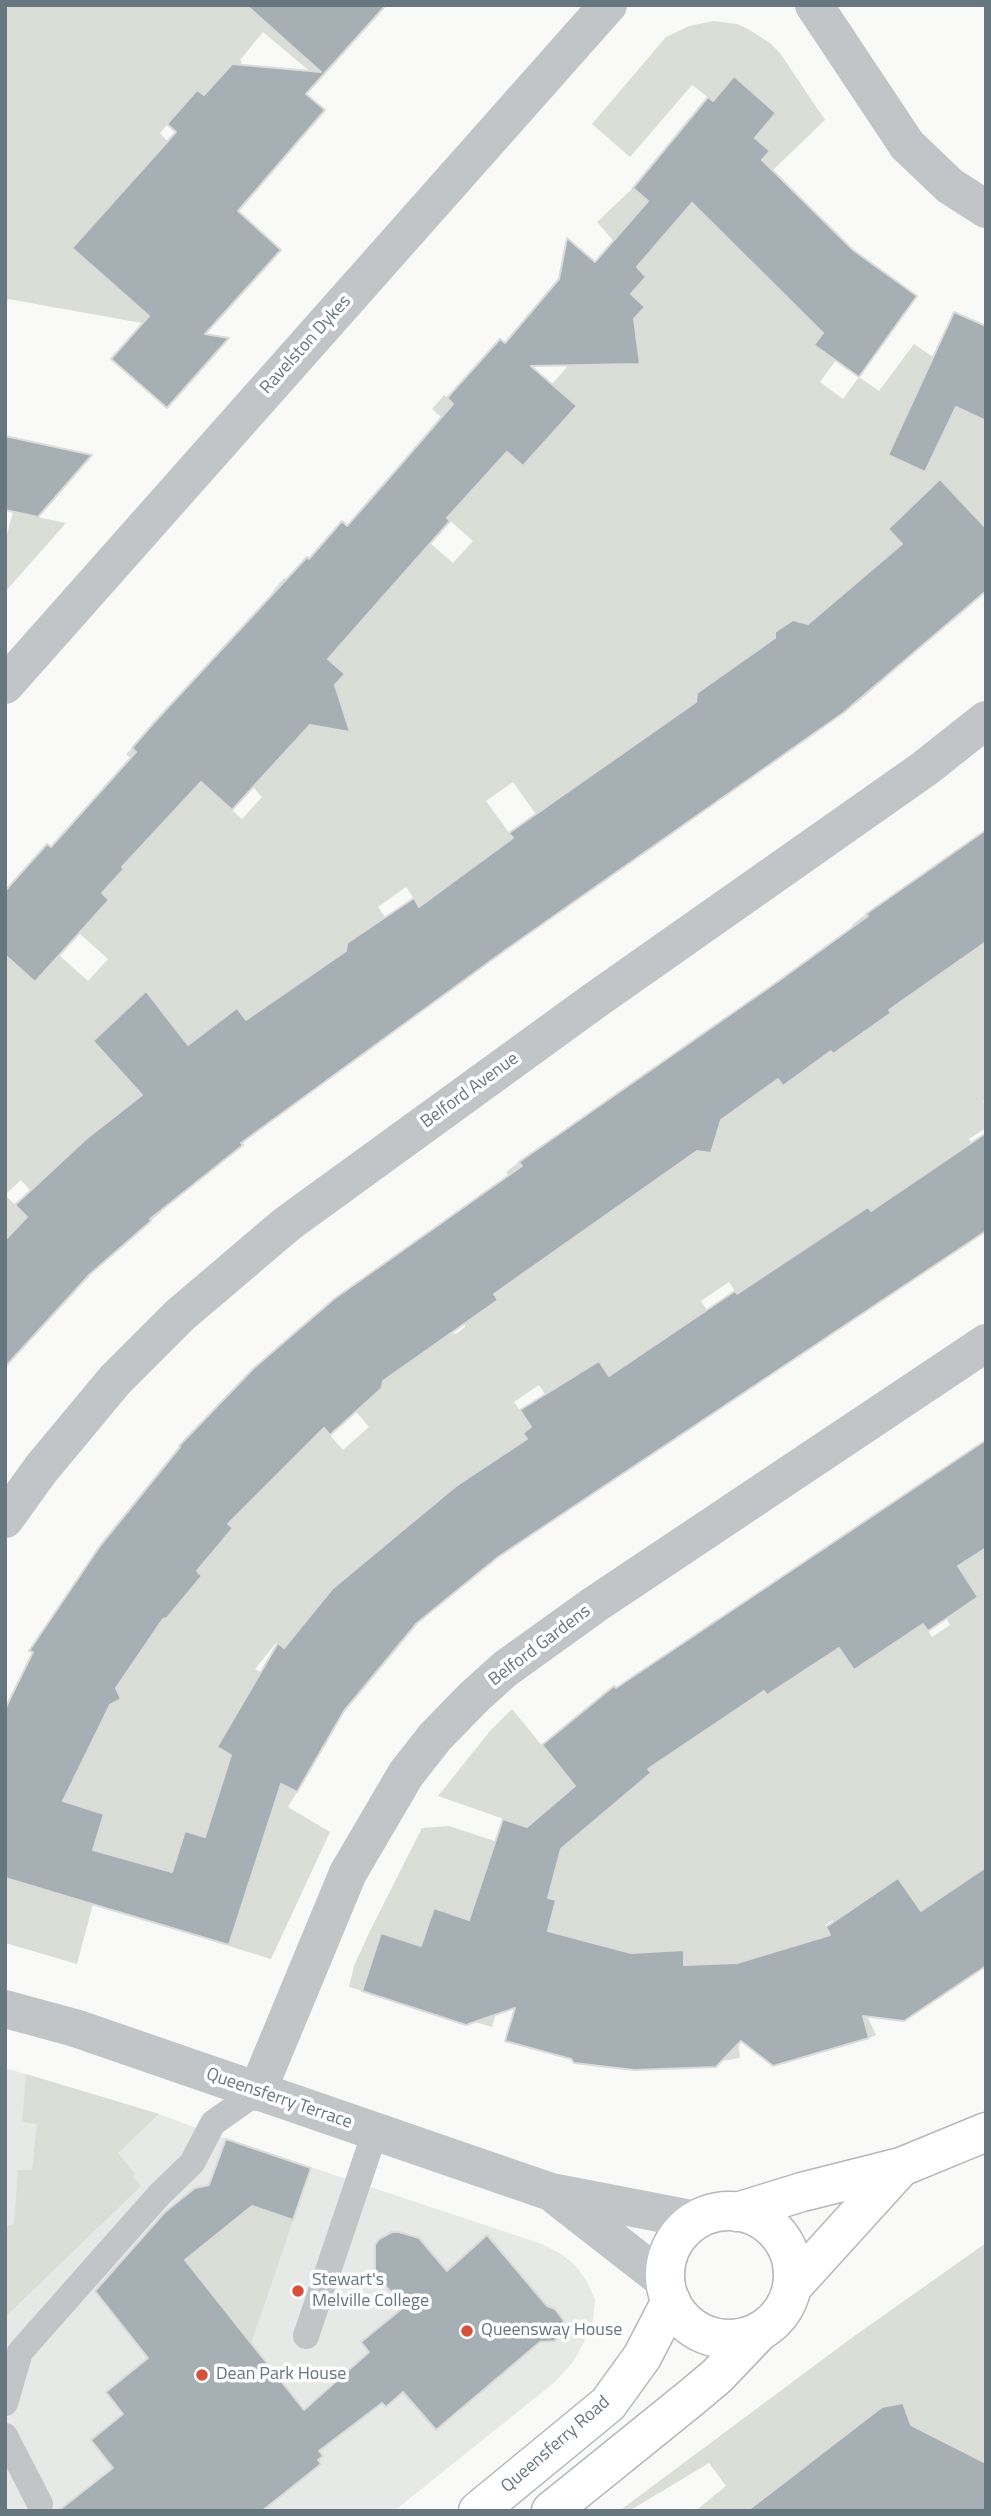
<!DOCTYPE html>
<html>
<head>
<meta charset="utf-8">
<style>
	body { margin:0 }
	#map { position:relative; width:991px; height:2516px; overflow:hidden; background:#f9f9f7; font-family:"Titillium Web",sans-serif }
	canvas { display:block }
	.frame { position:absolute; inset:0; border:7px solid #66777f; pointer-events:none }
</style>
</head>
<body>
<div id="map">
<canvas width="991" height="2516"></canvas>
<div class="frame"></div>
</div>
<script>
const c = document.querySelector('canvas').getContext('2d');
c.lineJoin = 'round';
function fill(path, color) { c.fillStyle = color; c.fill(path, 'evenodd'); }
const toPath = rows => new Path2D(rows.map(r => 'M' + r).join(''));
function trace(path, color, width, dash) { c.strokeStyle = color; c.lineWidth = width; c.lineCap = dash ? 'butt' : 'round'; c.setLineDash(dash || []); c.stroke(path); }
function write(font, color, halo, rows, align = 'center') {
  c.font = font + ' "Titillium Web",sans-serif'; c.lineWidth = 7; c.setLineDash([]); c.textBaseline = 'middle'; c.strokeStyle = halo; c.fillStyle = color; for (const [text, x, y, turn = 0] of rows) {
    c.save(); c.translate(x, y); c.rotate((+turn || 0) * Math.PI / 180); c.textAlign = isNaN(turn) ? turn : align; if (halo) c.strokeText(text, 0, 0); c.fillText(text, 0, 0); c.restore();
  }
}
fill(toPath([
	[5,2068,159,2114,226,2139,542,2244,561,2254,576,2266,587,2282,595,2299,593,2322,584,2342,573,2362,555,2382,394,2511,5,2511]
]), '#e7e9e7');
fill(toPath([
	[5,5,266,5,324,74,319,79,263,32,240,60,242,62,239,65,231,64,220,78,221,109,197,90,160,133,167,141,131,181,152,201,101,216,72,248,149,316,142,323,8,299,5,308],
	[714,21,737,24,748,29,770,43,780,53,825,120,773,170,789,186,732,243,847,300,814,345,836,360,820,382,843,399,859,377,879,391,914,344,933,357,918,389,986,421,986,528,934,485,888,529,965,610,953,621,927,596,877,565,825,610,883,680,857,703,800,622,775,639,747,679,736,665,721,675,740,702,705,688,697,693,696,702,564,794,566,857,513,782,486,801,513,838,480,862,510,905,450,884,433,897,423,911,406,887,378,907,441,997,413,1017,347,943,346,951,247,1021,237,1008,215,1025,193,1054,100,1129,164,1209,151,1221,82,1143,38,1199,21,1180,5,1195,5,955,34,981,59,955,88,981,108,959,79,933,109,900,51,847,59,837,111,883,123,869,117,863,161,814,167,819,181,804,126,754,132,748,161,775,176,759,242,819,262,797,253,787,286,751,201,672,343,713,341,703,329,692,301,635,310,625,273,591,284,578,348,635,398,540,362,508,374,494,453,563,473,541,447,518,495,464,432,409,444,395,523,466,577,406,552,384,567,367,520,325,531,312,593,366,604,354,617,365,629,364,638,354,624,331,645,307,631,294,645,277,597,222,633,188,663,214,751,173,770,151,755,138,776,113,734,77,713,101,692,85,630,157,592,124,666,37,689,26],
	[110,1025,126,1043,109,1059,93,1041],
	[13,512,66,523,5,592,5,542],
	[986,893,986,1099,983,1101,986,1106,986,1128,969,1139,986,1164,959,1152,882,1204,916,1277,868,1207,793,1257,841,1328,830,1335,809,1304,740,1299,729,1282,701,1301,757,1385,743,1394,721,1364,619,1369,556,1411,539,1385,514,1402,531,1427,523,1434,548,1471,513,1448,451,1490,496,1558,419,1517,363,1563,414,1626,394,1650,327,1595,284,1648,277,1642,255,1669,304,1697,218,1747,297,1792,288,1807,330,1832,271,1959,229,1946,272,1812,219,1795,205,1837,185,1831,172,1872,138,1863,122,1913,93,1904,77,1964,5,1943,5,1878,82,1838,96,1842,104,1814,74,1805,5,1800,86,1755,110,1705,116,1702,119,1694,115,1687,163,1619,168,1618,174,1608,95,1553,119,1522,173,1565,191,1589,202,1576,197,1571,189,1492,264,1360,343,1450,369,1427,353,1408,368,1396,373,1396,382,1388,384,1376,450,1333,456,1334,465,1327,466,1320,458,1280,481,1313,498,1301,494,1294,546,1257,515,1213,528,1203,506,1172,519,1162,573,1238,628,1200,595,1154,658,1178,697,1151,702,1128,658,1065,691,1042,738,1108,778,1079,784,1086,801,1072,788,1019,767,989,780,979,833,1053,858,966,873,955,852,925,866,914,919,988],
	[5,1195,89,1277,75,1290,18,1238,5,1240],
	[986,1548,986,1867,938,1899,961,1932,843,1936,833,1920,825,1925,876,2035,869,2038,859,2003,801,1944,729,1965,740,2058,722,2061,716,2054,712,1964,684,1965,683,1951,630,1953,532,1983,555,1900,548,1898,552,1883,518,1930,492,2027,475,2022,469,1920,434,1909,421,1946,381,1933,362,1991,349,1987,354,1966,370,1931,422,1828,449,1826,516,1848,524,1826,438,1796,490,1731,512,1709,575,1786,553,1804,578,1834,651,1773,619,1733,616,1688,629,1679,676,1749,729,1659,707,1626,717,1619,767,1695,826,1657,809,1602,854,1670,905,1636,886,1606,903,1594,932,1637,950,1625,946,1618,978,1596,958,1566],
	[26,2074,159,2114,118,2153,135,2174,133,2177,141,2186,5,2317,5,2227,14,2224,18,2170,32,2170,37,2124,22,2122],
	[252,2206,293,2220,251,2343,242,2332,190,2299,206,2286,185,2259],
	[986,2243,986,2463,904,2422,907,2414,904,2408,879,2409,747,2511,695,2511,726,2486,709,2463,629,2511,619,2511,853,2337]
]), '#daded7');
const building = toPath([
	[246,5,386,5,306,94,325,110,238,211,281,250,205,334,229,338,167,408,111,359,149,316,72,248,176,132,167,124,197,90,204,95,232,64,321,72,246,5],
	[734,76,776,113,755,138,770,151,762,160,853,250,917,296,859,377,814,345,823,333,692,203,637,267,646,277,631,294,645,307,634,319,640,364,531,366,577,406,523,466,507,452,447,518,450,521,328,659,345,674,335,685,350,732,310,725,232,810,201,782,122,867,124,869,102,893,109,900,35,982,5,955,5,891,47,844,51,847,136,752,132,748,151,726,307,557,309,559,342,521,347,526,397,469,453,404,447,398,500,339,505,343,559,279,567,238,595,262,648,201,633,188,708,97,713,101,734,76],
	[954,312,986,326,986,421,956,407,925,472,888,455,954,312],
	[5,436,92,455,38,517,5,510,5,436],
	[940,479,986,528,986,591,843,713,504,951,241,1143,243,1145,150,1219,151,1221,90,1274,5,1367,5,1240,27,1217,15,1205,86,1139,142,1095,93,1041,146,991,188,1045,237,1008,246,1020,346,951,347,943,414,898,419,907,480,862,513,838,509,833,696,702,697,693,775,638,775,632,793,620,808,624,902,544,888,529,940,479],
	[986,830,986,942,889,1010,891,1013,833,1054,831,1051,783,1086,778,1079,721,1120,711,1153,697,1151,494,1294,498,1300,383,1381,382,1388,330,1435,324,1428,228,1524,233,1528,197,1571,202,1576,167,1618,163,1619,116,1688,121,1699,110,1705,63,1801,104,1814,93,1850,172,1872,185,1831,205,1837,231,1755,217,1747,278,1643,284,1648,332,1589,456,1486,527,1439,523,1433,531,1427,520,1410,599,1361,609,1376,735,1291,737,1294,868,1207,871,1211,986,1133,986,1231,498,1557,417,1623,344,1711,297,1792,281,1784,229,1945,5,1878,5,1709,33,1652,29,1651,100,1546,180,1447,179,1446,254,1368,334,1299,522,1166,519,1162,780,980,868,916,866,914,986,830],
	[986,1440,986,1548,958,1566,978,1597,928,1631,923,1624,854,1670,839,1648,767,1695,764,1691,648,1769,651,1773,561,1849,548,1898,556,1900,548,1931,631,1953,684,1950,684,1965,737,1963,830,1935,826,1927,898,1878,921,1911,986,1867,986,1966,904,2021,863,2016,869,2038,773,2066,741,2041,716,2067,634,2070,574,2063,571,2059,505,2041,515,2008,466,2025,362,1991,381,1933,421,1946,434,1908,469,1920,503,1819,527,1827,575,1786,542,1745,614,1686,616,1688,986,1440],
	[226,2139,311,2168,293,2220,252,2206,185,2260,304,2410,369,2352,361,2342,404,2307,375,2274,375,2245,379,2239,392,2232,399,2232,419,2238,447,2271,487,2235,547,2306,555,2309,564,2321,555,2341,540,2342,436,2430,403,2392,386,2407,382,2403,319,2451,323,2456,318,2460,321,2464,262,2511,58,2511,113,2468,91,2440,123,2414,106,2392,148,2358,95,2291,165,2212,195,2188,209,2185,226,2139],
	[903,2403,911,2425,986,2463,986,2511,747,2511,882,2407,903,2403]
]);
fill(building, '#a6afb3');
trace(building, '#dbdbd9', 2);
const primary = toPath([
	'665 2275a64 64 0 1 1 128 0a64 64 0 1 1-128 0Z',
	[737,2212,802,2192,901,2167,986,2132],
	[793,2286,901,2167],
	[478,2511,608,2404,642,2357,671,2301],
	[551,2511,692,2397,717,2376,758,2333]
]);
trace(primary, '#b2b8bb', 41);
trace(toPath([
	[306,2336,375,2132],
	[5,2403,20,2352,159,2195,192,2163,213,2123,257,2092],
	[5,2436,40,2504]
]), '#c1c5c8', 26);
trace(toPath([
	[814,5,907,145,950,186,986,209],
	[5,1519,41,1469,115,1380,180,1315,287,1224,594,1001,924,769,986,720],
	[257,2092,348,1873,406,1774,435,1737,474,1697,505,1669,594,1605,986,1343]
]), '#c1c5c8', 38);
trace(toPath([
	[5,685,608,5],
	[5,2009,75,2028,551,2192,696,2220],
	[556,2196,665,2281]
]), '#c1c5c8', 38);
trace(primary, '#fff', 38);
for (const [x, y, r, color] of [
	[298,2291,7,"#d5513b"],
	[467,2331,7,"#d5513b"],
	[202,2375,7,"#d5513b"]
]) { const dot = new Path2D(); dot.arc(x, y, r, 0, 2 * Math.PI); c.fillStyle = color; c.fill(dot); trace(dot, '#fff', 2.5); }
write('18px', '#66777f', '#fff', [
	["Ravelston Dykes",306,345,-48],
	["Belford Avenue",470,1091,-36],
	["Belford Gardens",540,1646,-37],
	["Queensferry Terrace",279,2099,19],
	["Queensferry Road",556,2445,-41]
]);
write('18px', '#66777f', '#fff', [
	["Stewart's",312,2281],
	["Melville College",312,2302],
	["Queensway House",481,2331],
	["Dean Park House",216,2375]
], 'left');
</script>
</body>
</html>
